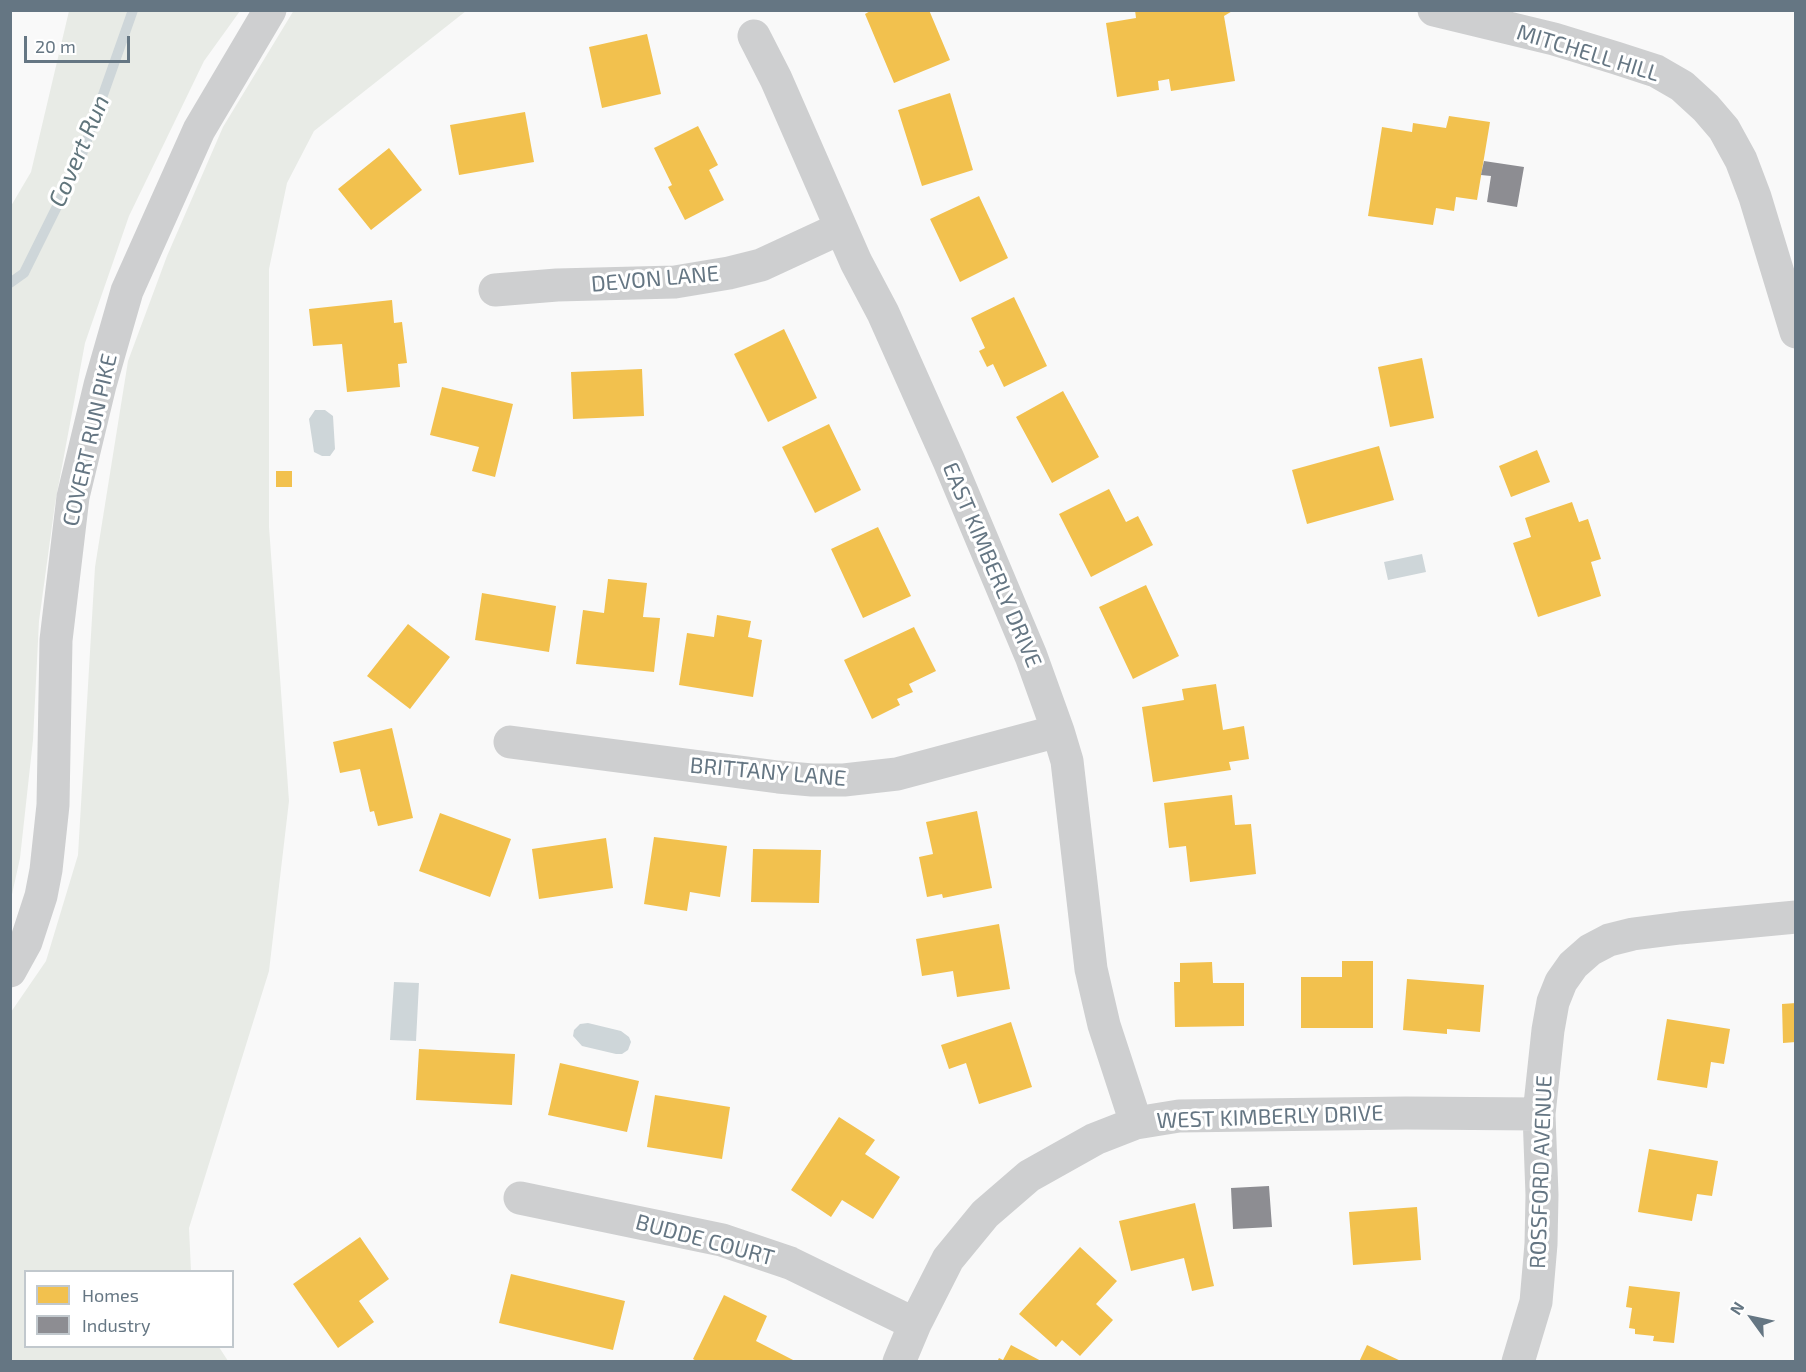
<!DOCTYPE html>
<html>
<head>
<meta charset="utf-8">
<style>
	body { margin:0 }
	#map { position:relative; width:1806px; height:1372px; overflow:hidden; background:#f9f9f9; font-family:"Exo 2",sans-serif }
	canvas { display:block }
	.frame { position:absolute; inset:0; border:12px solid #657683; pointer-events:none }
	.legend { position:absolute; left:24px; top:1270px; width:210px; height:78px; box-sizing:border-box; background:#fff; border:2px solid #c1c8cd; margin:0; padding:8px 10px; list-style:none; font-size:18px; color:#657683 }
	.legend li { display:flex; align-items:center; gap:12px; height:30px }
	.legend b { width:30px; border:2px solid #c1c8cd }
	.north { position:absolute; left:1722px; top:1288px; width:60px; height:60px; -webkit-text-stroke:4px #fff; paint-order:stroke; rotate:303deg; font-size:16px; font-weight:700; line-height:24px; text-align:center; color:#657683 }
	.north::after { content:''; display:block; margin:auto; width:21px; height:27px; background:#657683; clip-path:polygon(50% 0,100% 100%,50% 72%,0 100%) }
	.scale { position:absolute; left:24px; top:36px; width:106px; height:27px; box-sizing:border-box; border:3px solid #657683; border-top:0; padding-left:8px; font-size:18px; line-height:21px; white-space:nowrap; color:#657683; -webkit-text-stroke:4px #fff; paint-order:stroke }
</style>
</head>
<body>
<div id="map">
<canvas width="1806" height="1372"></canvas>
<div class="frame"></div>
<ul class="legend">
<li><b style="height:16px;background:#f2c14e"></b>Homes</li>
<li><b style="height:16px;background:#8d8d92"></b>Industry</li>
</ul>
<div class="north">N</div>
<div class="scale">20 m</div>
</div>
<script>
const c = document.querySelector('canvas').getContext('2d');
c.lineJoin = 'round';
function fill(path, color) { c.fillStyle = color; c.fill(path, 'evenodd'); }
const toPath = rows => new Path2D(rows.map(r => 'M' + r).join(''));
function trace(path, color, width, dash) { c.strokeStyle = color; c.lineWidth = width; c.lineCap = dash ? 'butt' : 'round'; c.setLineDash(dash || []); c.stroke(path); }
function write(font, color, halo, rows, align = 'center') {
  c.font = font + ' "Exo 2",sans-serif'; c.lineWidth = 6; c.setLineDash([]); c.textBaseline = 'middle'; c.strokeStyle = halo; c.fillStyle = color; for (const [text, x, y, turn = 0] of rows) {
    c.save(); c.translate(x, y); c.rotate((+turn || 0) * Math.PI / 180); c.textAlign = isNaN(turn) ? turn : align; if (halo) c.strokeText(text, 0, 0); c.fillText(text, 0, 0); c.restore();
  }
}
fill(toPath([
	[294,10,466,11,314,131,287,183,269,269,269,527,289,801,269,971,189,1228,191,1271,26,1272,26,1346,219,1347,228,1361,11,1361,11,1012,46,961,78,855,95,567,128,361,167,256,223,127],
	[69,11,240,11,204,61,129,216,85,343,55,504,39,621,33,740,20,858,11,899,11,206,31,172]
]), '#e8ebe6');
fill(toPath([
	[315,410,325,410,333,416,335,449,330,456,322,456,314,452,309,419],
	[1422,554,1426,572,1388,580,1384,562],
	[394,982,419,983,416,1041,390,1040],
	[588,1023,621,1031,629,1037,631,1042,628,1050,622,1054,616,1054,582,1046,573,1036,574,1030,580,1024]
]), '#ced6d9');
fill(toPath([
	[872,10,929,10,950,60,894,83,865,14],
	[1135,10,1234,10,1224,16,1235,81,1171,91,1169,79,1158,81,1159,90,1117,97,1106,23,1136,18],
	[647,34,661,94,602,108,589,47],
	[950,93,973,170,922,186,898,110],
	[525,112,534,162,459,175,450,125],
	[1449,116,1490,122,1477,200,1456,197,1454,211,1436,208,1433,225,1368,216,1382,127,1412,132,1413,123,1446,128],
	[698,126,718,165,709,170,724,200,685,220,668,187,672,185,654,148],
	[389,148,422,190,371,230,338,189],
	[979,196,1008,258,960,282,930,219],
	[1014,297,1047,366,1004,387,993,364,987,367,979,351,985,348,971,318],
	[392,300,394,323,402,322,407,363,398,364,400,387,347,392,342,344,313,346,309,309],
	[784,329,817,398,768,422,734,354],
	[1422,358,1434,418,1390,427,1378,367],
	[642,369,644,416,573,419,571,372],
	[442,387,513,404,495,477,472,471,479,447,430,435],
	[1063,391,1099,457,1052,483,1016,417],
	[829,424,861,490,815,513,782,447],
	[1379,446,1394,500,1307,524,1292,470],
	[1537,450,1550,482,1511,497,1499,466],
	[276,471,292,471,292,487,276,487],
	[1109,489,1126,522,1138,516,1153,545,1091,577,1059,514],
	[1572,502,1579,522,1588,519,1601,559,1591,562,1601,596,1538,617,1513,543,1531,537,1525,518],
	[878,527,911,596,863,618,831,549],
	[608,579,647,583,643,617,660,618,654,672,576,664,583,610,604,613],
	[1146,585,1179,656,1133,679,1099,607],
	[482,593,556,606,549,652,475,640],
	[717,615,751,621,748,637,762,640,753,697,679,685,687,633,714,637],
	[408,624,450,657,410,709,367,676],
	[914,627,936,671,909,684,913,692,897,699,900,705,872,719,844,660],
	[1216,684,1223,730,1244,726,1249,759,1229,762,1231,770,1153,782,1142,707,1184,700,1182,689],
	[392,728,413,818,378,826,374,811,370,812,360,769,340,773,333,742],
	[1232,795,1235,825,1251,824,1256,874,1190,882,1186,846,1169,848,1164,803],
	[977,811,992,888,943,898,942,894,927,897,919,857,933,854,926,822],
	[440,813,511,839,490,897,419,871],
	[654,837,727,846,720,897,690,892,687,911,644,904],
	[606,838,613,888,539,899,532,849],
	[753,849,821,850,819,903,751,902],
	[999,924,1010,989,957,997,953,971,922,976,916,939],
	[1342,961,1373,961,1373,1028,1301,1028,1301,977,1342,977],
	[1212,962,1213,983,1244,983,1244,1026,1175,1027,1174,982,1180,982,1180,963],
	[1407,979,1484,985,1480,1032,1447,1029,1447,1034,1403,1030],
	[1796,1003,1796,1042,1783,1043,1782,1004],
	[1667,1019,1730,1029,1724,1064,1711,1062,1707,1088,1657,1080],
	[1011,1022,1032,1087,979,1104,966,1063,949,1069,941,1045],
	[419,1049,515,1054,512,1105,416,1100],
	[560,1063,639,1081,627,1132,548,1115],
	[655,1095,730,1107,722,1159,647,1147],
	[839,1117,875,1140,865,1154,900,1177,873,1219,842,1200,831,1217,791,1190],
	[1649,1149,1718,1161,1712,1196,1697,1194,1692,1221,1638,1212],
	[1195,1203,1214,1286,1192,1291,1184,1258,1131,1271,1119,1221],
	[1417,1207,1421,1260,1353,1265,1349,1212],
	[360,1237,389,1279,359,1301,374,1322,338,1348,293,1284],
	[1080,1247,1117,1281,1096,1304,1113,1320,1080,1356,1062,1340,1056,1347,1019,1314],
	[511,1274,625,1301,613,1350,499,1323],
	[1629,1286,1680,1292,1674,1343,1653,1341,1654,1336,1635,1334,1635,1329,1629,1328,1632,1308,1626,1307],
	[724,1295,767,1316,756,1341,797,1362,698,1362,693,1359],
	[1011,1345,1043,1362,997,1362,999,1358,1003,1360],
	[1367,1345,1403,1362,1359,1362]
]), '#f2c14e');
fill(toPath([
	[1484,161,1524,167,1517,207,1487,202,1491,176,1481,175],
	[1269,1186,1272,1227,1233,1229,1231,1188]
]), '#8d8d92');
trace(toPath([
	[10,283,24,273,80,160,133,10]
]), '#ced6d9', 10);
trace(toPath([
	[1434,10,1554,39,1616,58,1656,71,1682,86,1706,108,1724,129,1741,160,1755,197,1796,332],
	[754,36,776,79,856,262,883,313,949,461,1031,656,1058,731,1067,761,1091,969,1104,1025,1136,1123],
	[495,290,557,285,675,282,729,273,761,265,841,228],
	[510,742,778,777,812,780,844,780,897,774,1058,731],
	[10,971,26,942,41,896,46,870,53,805,56,640,73,497,100,385,127,291,199,130,270,10],
	[520,1198,722,1240,790,1263,915,1324],
	[899,1362,915,1324,948,1259,985,1214,1029,1176,1095,1139,1136,1123,1179,1116,1406,1113,1539,1114],
	[1518,1362,1536,1302,1541,1244,1542,1195,1539,1114,1548,1030,1553,1002,1561,982,1573,965,1590,950,1609,940,1633,934,1680,928,1796,917]
]), '#cecfd0', 33);
write('22px', '#657683', '#fff', [
	["MITCHELL HILL",1588,53,17],
	["DEVON LANE",655,279,-5],
	["COVERT RUN PIKE",90,440,-77],
	["EAST KIMBERLY DRIVE",992,565,67],
	["BRITTANY LANE",768,772,5],
	["WEST KIMBERLY DRIVE",1270,1117,-2],
	["ROSSFORD AVENUE",1541,1172,-88],
	["BUDDE COURT",705,1240,15]
]);
write('italic 24px', '#60757c', '#fff', [
	["Covert Run",79,151,-67]
]);
</script>
</body>
</html>
